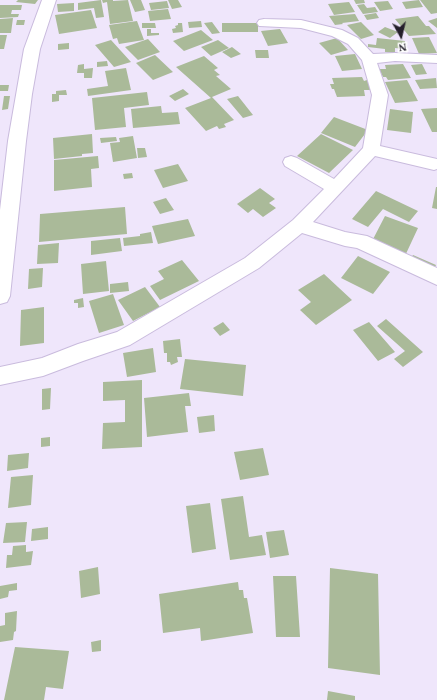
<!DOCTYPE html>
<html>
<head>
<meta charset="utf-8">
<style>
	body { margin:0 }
	#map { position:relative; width:437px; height:700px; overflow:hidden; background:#efe6fb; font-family:"Times New Roman",serif }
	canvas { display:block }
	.north { position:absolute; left:381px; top:16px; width:40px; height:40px; -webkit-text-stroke:3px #fff; paint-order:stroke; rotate:172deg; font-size:11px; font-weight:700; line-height:16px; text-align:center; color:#241f2b }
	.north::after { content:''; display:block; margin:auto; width:14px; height:18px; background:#241f2b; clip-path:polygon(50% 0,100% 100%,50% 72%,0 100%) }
</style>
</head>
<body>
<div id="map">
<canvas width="437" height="700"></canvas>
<div class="north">N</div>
</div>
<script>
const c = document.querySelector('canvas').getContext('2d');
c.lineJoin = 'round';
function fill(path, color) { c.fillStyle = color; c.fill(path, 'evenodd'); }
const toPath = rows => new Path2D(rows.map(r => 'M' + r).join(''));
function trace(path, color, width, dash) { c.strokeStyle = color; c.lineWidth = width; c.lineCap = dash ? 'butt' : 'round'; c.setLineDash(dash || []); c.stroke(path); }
fill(toPath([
	[18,0,38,0,35,4,16,2],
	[101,0,104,17,96,18,94,8,78,10,78,3],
	[102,0,113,0,113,1,128,0,133,21,110,24,107,2,103,3],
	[130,0,141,0,145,10,135,12],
	[168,0,178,0,182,7,172,9],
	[354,0,364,0,365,3,356,4],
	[419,0,423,7,406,9,402,2],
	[420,0,437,0,437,13,431,14],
	[167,1,169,8,151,10,149,3],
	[388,1,393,9,380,11,374,2],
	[349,2,355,12,334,15,328,4],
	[74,3,74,11,58,12,57,4],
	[364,4,367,8,375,7,378,12,363,14,357,5],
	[0,5,22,5,21,10,12,10,11,14,19,14,18,17,0,18],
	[168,9,171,19,150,21,148,11],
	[91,10,97,28,59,34,55,15],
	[376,13,379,18,367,20,364,15],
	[355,14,359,21,342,23,343,24,335,25,329,16],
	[418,16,426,26,429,26,436,34,409,36,395,19],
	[13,18,11,33,0,33,0,19],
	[437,18,437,28,428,21],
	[17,20,25,20,24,25,16,25],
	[137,21,144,40,119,44,117,38,113,39,109,25],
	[201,21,202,27,189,28,188,22],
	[212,22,220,33,212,34,204,23],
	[361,22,374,35,361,39,347,25],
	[142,23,155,23,156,28,142,28],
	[178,23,182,23,183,32,173,33,172,29,176,28,175,26,178,25],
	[222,23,258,23,258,32,222,32],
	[385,27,398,32,390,38,378,32],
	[147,29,151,29,151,33,159,33,159,35,147,36],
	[280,29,288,43,268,46,261,31],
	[201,30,213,40,184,51,173,41],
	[0,35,7,35,4,49,0,49],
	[429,37,437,53,419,54,412,38],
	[337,38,348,50,331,55,319,43],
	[377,38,405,41,405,49,395,48,395,53,385,52,385,49,368,47,368,44,376,45],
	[148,39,160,52,138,60,125,47],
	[111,40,131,62,114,67,95,45],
	[218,40,229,48,211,56,201,47],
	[69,43,69,49,58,50,58,44],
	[232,47,241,54,231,58,222,52],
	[255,50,268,50,269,58,256,58],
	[355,54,362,69,342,71,335,56],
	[155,55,173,72,153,80,136,63],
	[204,56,218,68,214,70,220,75,216,76,231,89,212,97,234,120,224,124,226,127,219,129,217,126,206,131,185,108,211,98,176,67],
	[107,61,108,66,97,67,97,62],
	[84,64,84,69,93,68,92,78,84,78,84,73,77,73,78,65],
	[403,64,411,78,388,80,386,77,383,77,379,69,386,69,385,65],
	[422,64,427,74,416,75,411,65],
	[126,68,131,90,88,96,87,89,108,86,105,71],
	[362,77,364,81,367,80,371,90,364,90,365,96,337,97,334,89,332,89,330,84,334,84,332,78],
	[436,78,437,88,420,89,415,80],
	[407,80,418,101,395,103,385,82],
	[0,85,9,85,8,91,0,91],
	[183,89,189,94,175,101,169,96],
	[66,90,67,95,59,95,59,101,52,102,52,94,56,94,56,91],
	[147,92,149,105,124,108,126,127,95,130,92,98],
	[4,96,10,96,8,109,2,110],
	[238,96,253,115,243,118,227,99],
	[161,106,162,113,178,112,180,124,133,128,131,109],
	[437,108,437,132,432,132,421,109],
	[390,109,413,112,411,133,387,130],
	[334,117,368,130,355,147,321,133],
	[92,134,93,153,82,154,82,156,54,159,53,138],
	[321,134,353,150,329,173,297,156],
	[133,136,137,158,113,162,110,143,120,142,119,138],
	[116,137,117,141,101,143,100,138],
	[137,148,145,148,147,157,138,158],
	[98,156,99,168,91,169,92,187,54,191,54,160],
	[178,164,188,181,163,188,154,170],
	[132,173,133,178,124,179,123,174],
	[436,187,437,187,437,209,432,208],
	[260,188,275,199,269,203,276,208,263,217,253,209,248,213,237,204],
	[376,191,418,211,409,222,383,209,368,227,352,219],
	[166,198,174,210,160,214,153,202],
	[125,207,127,234,39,242,40,214],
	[385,216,418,228,404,258,370,245],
	[188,219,195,236,158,244,152,226],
	[151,232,153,243,124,246,123,238,140,236,140,234],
	[120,238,122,251,91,255,91,241],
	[59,243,58,263,37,264,38,245],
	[413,255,436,265,432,273,408,263],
	[358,256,390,272,373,294,341,278],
	[182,260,199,281,160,300,150,286,164,279,158,271],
	[106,261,109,291,83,294,81,264],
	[43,268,42,287,28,289,29,269],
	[324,274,352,300,316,325,300,310,311,302,298,290],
	[128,282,129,291,110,293,110,284],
	[145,287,160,307,133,321,118,300],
	[113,294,124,325,99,333,89,301],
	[83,298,84,307,78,308,78,303,74,303,74,300],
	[44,307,44,343,20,346,21,310],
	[386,319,423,352,403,367,394,359,405,351,377,326],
	[223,322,230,330,220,336,213,328],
	[369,322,395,352,378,361,353,330],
	[180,339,182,357,177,357,178,362,171,365,170,362,167,362,167,353,164,353,163,341],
	[153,348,156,372,127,377,123,353],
	[185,359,246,365,243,396,180,389],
	[142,380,142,447,102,449,103,423,125,422,125,400,103,401,103,382],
	[51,388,50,409,42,410,42,389],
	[189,393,191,406,185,406,188,432,147,437,144,398],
	[214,415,215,431,199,433,197,417],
	[50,437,50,446,41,447,41,438],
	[263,448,269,475,240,480,234,452],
	[29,453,28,468,7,471,8,455],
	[33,475,31,505,8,508,11,477],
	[243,496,249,537,262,535,266,555,230,560,221,499],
	[210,503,216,549,192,553,186,506],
	[27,522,25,542,3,543,6,523],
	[48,527,48,539,31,541,32,529],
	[284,530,289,555,270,558,266,532],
	[26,545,26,552,33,551,31,565,6,568,7,555,12,555,13,546],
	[98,567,100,594,81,598,79,571],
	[330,568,378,574,380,675,328,668],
	[273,576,296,576,300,637,276,637],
	[238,582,239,590,243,590,244,598,247,598,253,633,201,641,200,628,163,633,159,594],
	[17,583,17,590,9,591,8,597,0,599,0,586],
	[17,611,16,631,14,632,13,640,0,642,0,626,5,625,5,613],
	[101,640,101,651,92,652,91,642],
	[15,647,69,651,63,689,46,687,44,700,4,700],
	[328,691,355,696,355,700,327,700]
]), '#aaba99');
const street = toPath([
	[264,19,301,20,342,30,358,38,373,54,395,53,437,55,437,63,395,61,377,63,388,95,380,146,437,159,437,169,434,170,375,156,313,222,345,232,367,236,437,268,437,285,357,248,345,246,302,233,259,268,130,345,83,361,43,376,0,385,0,367,42,358,78,344,117,332,245,258,293,220,324,189,285,166,283,162,285,158,291,156,297,158,334,179,363,148,372,95,362,60,348,44,332,36,301,28,259,26,257,23,259,20,264,19]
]);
const secondary = toPath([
	[42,0,56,0,40,49,32,94,26,141,10,296,7,302,0,304,0,210,8,141,24,49,42,0]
]);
trace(street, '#c9bbdd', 2);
trace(secondary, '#c9bbdd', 2);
fill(street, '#fff');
fill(secondary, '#fff');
</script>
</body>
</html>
